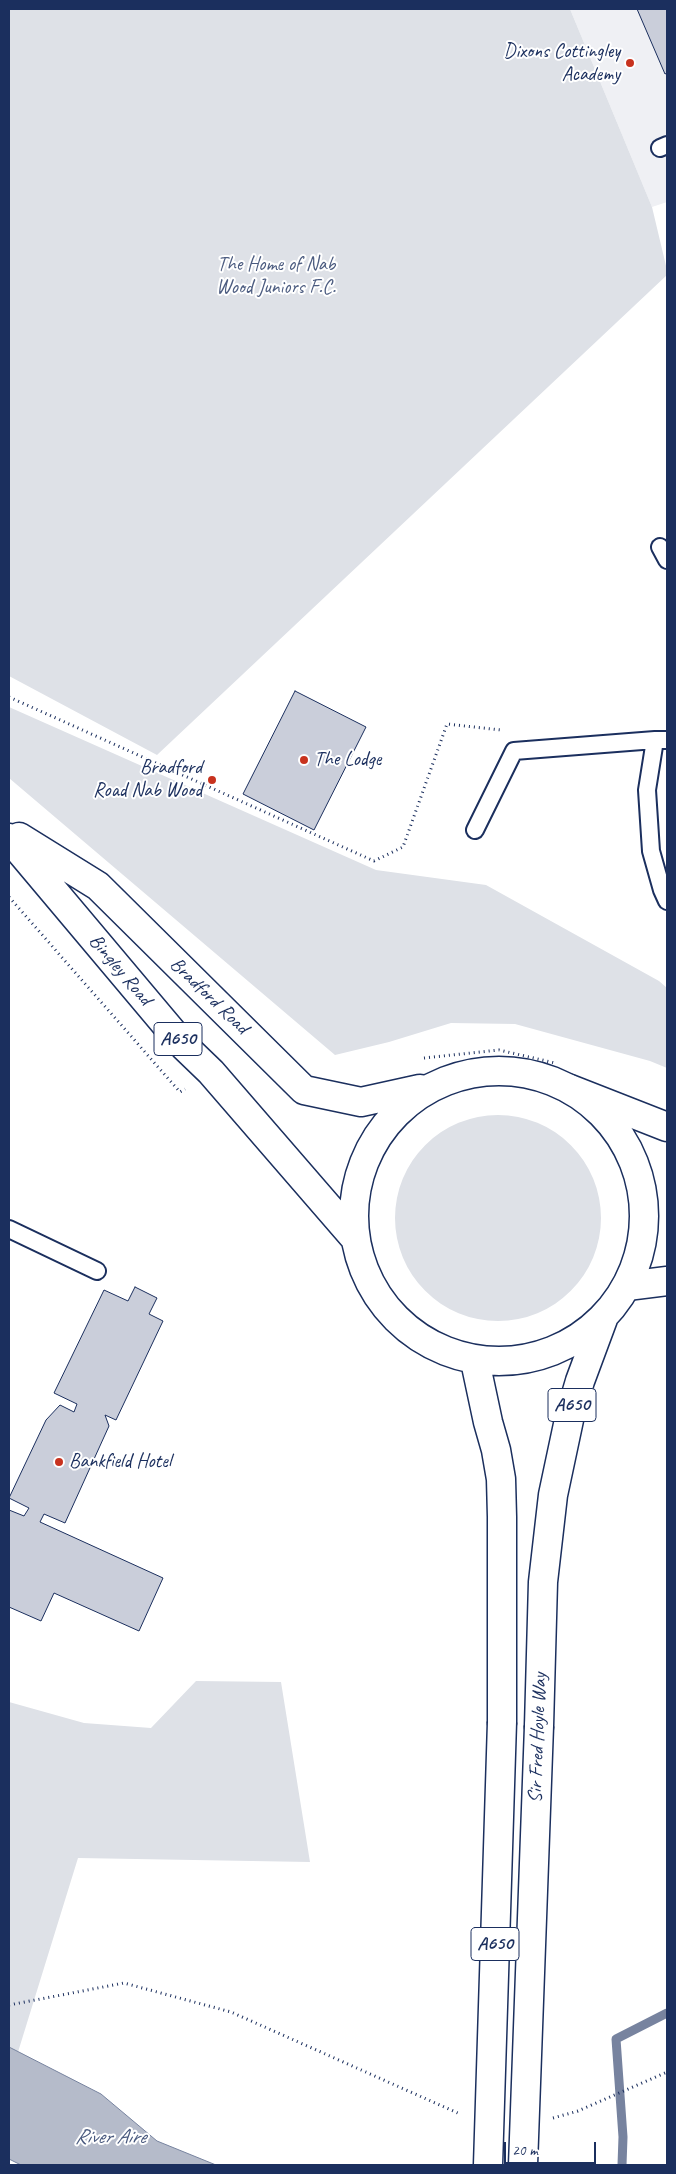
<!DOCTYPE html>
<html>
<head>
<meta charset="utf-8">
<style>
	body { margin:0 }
	#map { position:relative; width:676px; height:2174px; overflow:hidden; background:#fff; font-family:Caveat,sans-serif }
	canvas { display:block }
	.frame { position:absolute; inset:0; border:10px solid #1b2f5e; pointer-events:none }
	.scale { position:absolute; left:504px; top:2142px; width:92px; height:22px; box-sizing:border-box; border:2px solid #1b2f5e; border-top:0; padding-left:6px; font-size:15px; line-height:18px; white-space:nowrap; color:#1b2f5e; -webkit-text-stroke:4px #fff; paint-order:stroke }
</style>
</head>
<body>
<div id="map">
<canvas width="676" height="2174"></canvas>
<div class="frame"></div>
<div class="scale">20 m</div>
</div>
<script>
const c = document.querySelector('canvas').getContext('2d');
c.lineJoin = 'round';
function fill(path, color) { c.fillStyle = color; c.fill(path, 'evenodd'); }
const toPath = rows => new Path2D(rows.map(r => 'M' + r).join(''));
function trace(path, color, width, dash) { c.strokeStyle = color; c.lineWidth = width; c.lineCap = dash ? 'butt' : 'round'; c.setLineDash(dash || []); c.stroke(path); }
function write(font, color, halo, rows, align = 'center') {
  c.font = font + ' Caveat,sans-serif'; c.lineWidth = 4; c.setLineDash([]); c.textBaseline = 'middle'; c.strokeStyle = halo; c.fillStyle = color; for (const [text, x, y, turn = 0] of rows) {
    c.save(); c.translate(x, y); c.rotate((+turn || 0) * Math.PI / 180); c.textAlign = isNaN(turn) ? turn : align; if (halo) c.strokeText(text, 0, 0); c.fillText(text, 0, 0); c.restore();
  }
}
fill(toPath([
	[570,9,667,9,667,202,652,207]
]), '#eff0f4');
fill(toPath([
	[9,9,570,9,652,207,667,270,667,275,157,755,9,676],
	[9,707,376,870,486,885,659,981,667,988,667,1068,650,1061,515,1024,451,1023,389,1042,335,1055,9,778],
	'395 1218a103 103 0 1 1 206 0a103 103 0 1 1-206 0Z',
	[196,1681,281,1682,310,1862,78,1858,18,2052,9,2047,9,1702,84,1723,151,1728]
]), '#dee1e7');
const water = toPath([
	[9,2047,101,2094,157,2141,216,2165,21,2165,9,2159,9,2047]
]);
fill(water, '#b5bbca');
trace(water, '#77839f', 1);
trace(toPath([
	[622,2165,623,2137,616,2039,667,2013]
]), '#77839f', 9);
const building = toPath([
	[637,9,667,9,667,73,665,74,637,9],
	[295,691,366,727,314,830,243,794,295,691],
	[135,1287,157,1298,149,1314,163,1321,116,1420,105,1415,109,1426,65,1523,44,1514,40,1522,163,1578,139,1631,54,1593,41,1621,9,1607,9,1510,24,1516,29,1508,9,1498,46,1420,60,1405,74,1412,77,1404,54,1393,104,1290,128,1301,135,1287]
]);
fill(building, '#caceda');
trace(building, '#1b2f5e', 1);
const service = toPath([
	[660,148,667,145],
	[660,547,667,560],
	[667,740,655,740,647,790,651,851,662,890,667,901],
	[475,830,514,751,655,740],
	[9,1229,97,1271]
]);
const secondary = toPath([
	[570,1089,667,1127],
	[627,1286,667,1281]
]);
const trunk = toPath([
	[19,837,98,886,304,1090,361,1102,420,1089],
	[9,838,184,1046,211,1072,353,1236],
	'354 1216a145 145 0 1 1 290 0a145 145 0 1 1-290 0Z',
	[475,1361,488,1422,496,1450,501,1479,502,1517,502,1722],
	[539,1726,543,1582,553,1495,570,1415,580,1381,603,1319]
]);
trace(service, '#1b2f5e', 20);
trace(secondary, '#1b2f5e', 31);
trace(trunk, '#1b2f5e', 31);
trace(toPath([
	[9,697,374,861,403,847,447,724,501,730],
	[9,897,180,1092,185,1089],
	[424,1058,499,1050,555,1063],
	[9,2005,124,1983,231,2012,460,2114],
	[553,2118,578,2111,667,2072]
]), '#1b2f5e', 3, [1, 4]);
trace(service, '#fff', 16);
trace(secondary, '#fff', 28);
trace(trunk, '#fff', 28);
const trunkBridge = toPath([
	[488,2165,502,1722],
	[523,2165,539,1726]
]);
trace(trunkBridge, '#1b2f5e', 31, []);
trace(trunkBridge, '#fff', 28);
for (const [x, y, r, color] of [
	[630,63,5,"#c8321e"],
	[304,760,5,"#c8321e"],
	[212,780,5,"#c8321e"],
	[59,1462,5,"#c8321e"]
]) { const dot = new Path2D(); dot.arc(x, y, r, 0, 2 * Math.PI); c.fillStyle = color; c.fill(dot); trace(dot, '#fff', 2); }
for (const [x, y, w] of [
	[178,1039,48],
	[572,1405,48],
	[495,1944,48]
]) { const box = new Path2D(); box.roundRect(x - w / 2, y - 16.5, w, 33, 4); c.fillStyle = '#fff'; c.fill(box); trace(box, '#1b2f5e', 1); }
write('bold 19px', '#1b2f5e', null, [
	["A650",178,1039],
	["A650",572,1405],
	["A650",495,1944]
]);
write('20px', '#1b2f5e', '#fff', [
	["Dixons Cottingley",620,52],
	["Academy",620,75],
	["The Lodge",314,760,"left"],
	["Bradford",202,768],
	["Road Nab Wood",202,791],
	["Bankfield Hotel",69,1462,"left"]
], 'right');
write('20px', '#4c5c80', '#fff', [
	["The Home of Nab",276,265],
	["Wood Juniors F.C.",276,288]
]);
write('20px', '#1b2f5e', '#fff', [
	["Bingley Road",120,970,50],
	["Bradford Road",209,996,44],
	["Sir Fred Hoyle Way",538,1738,-88]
]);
write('italic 21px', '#49597e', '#fff', [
	["River Aire",110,2137]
]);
</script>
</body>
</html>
